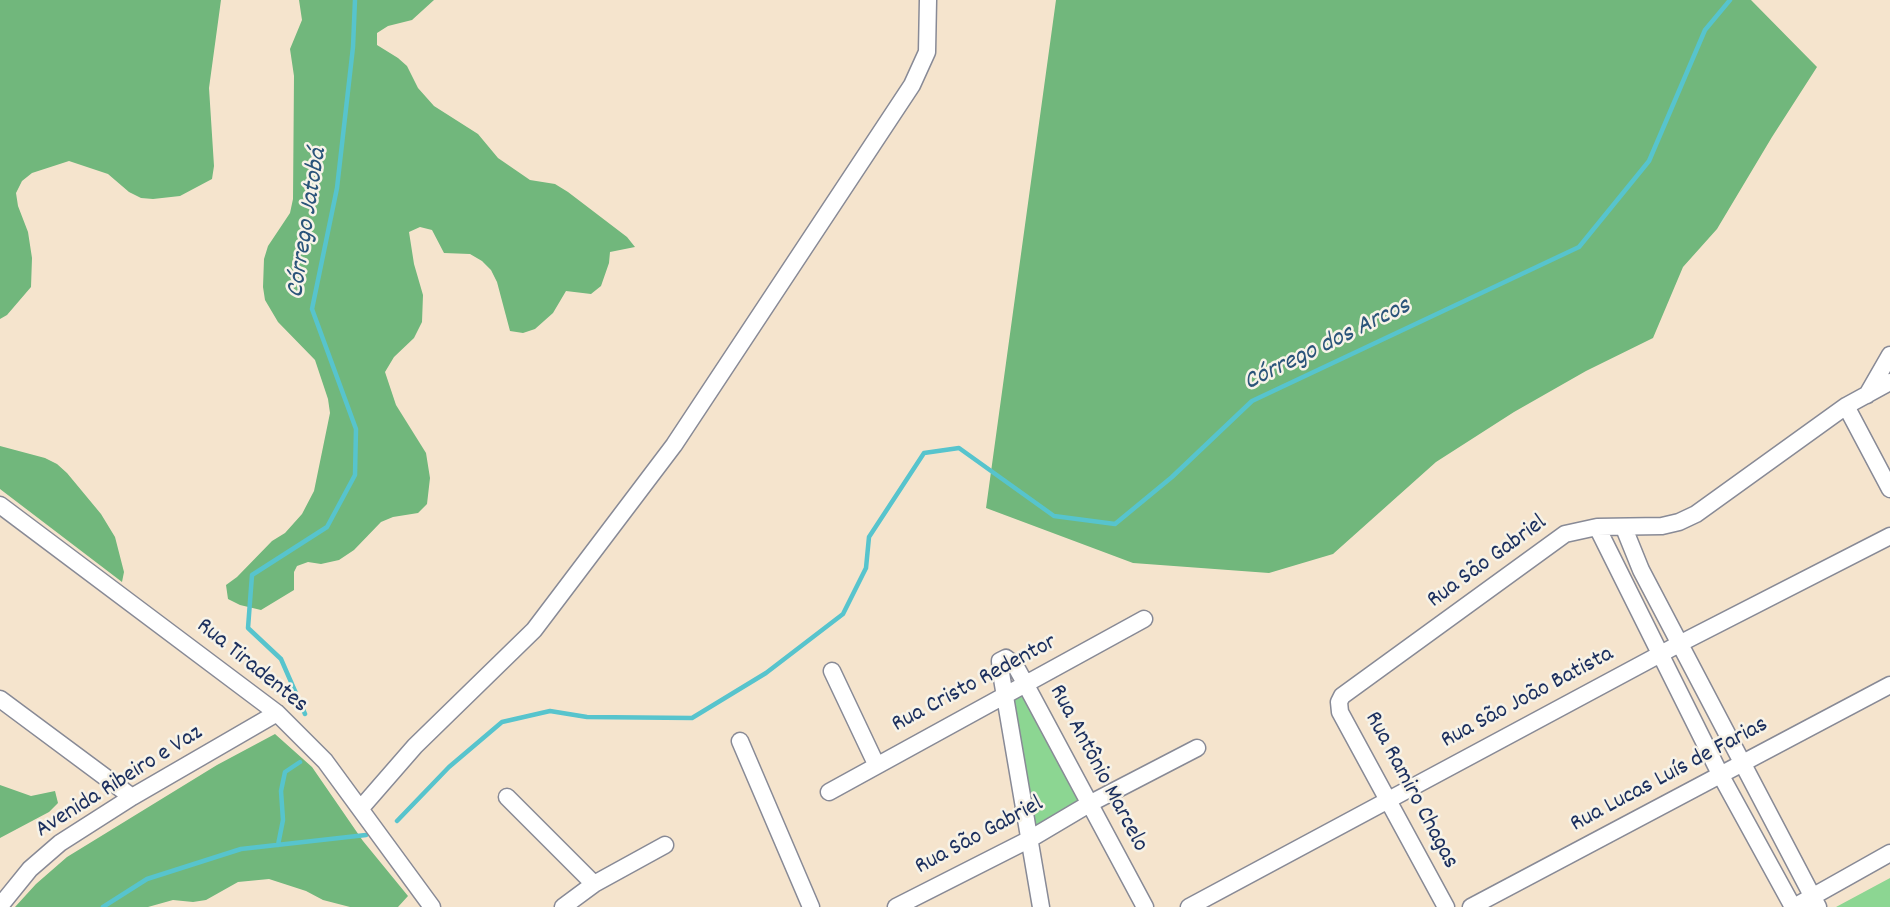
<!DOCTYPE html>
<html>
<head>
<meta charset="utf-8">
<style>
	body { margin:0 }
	canvas { display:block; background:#f5e4cd }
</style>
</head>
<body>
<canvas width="1890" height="907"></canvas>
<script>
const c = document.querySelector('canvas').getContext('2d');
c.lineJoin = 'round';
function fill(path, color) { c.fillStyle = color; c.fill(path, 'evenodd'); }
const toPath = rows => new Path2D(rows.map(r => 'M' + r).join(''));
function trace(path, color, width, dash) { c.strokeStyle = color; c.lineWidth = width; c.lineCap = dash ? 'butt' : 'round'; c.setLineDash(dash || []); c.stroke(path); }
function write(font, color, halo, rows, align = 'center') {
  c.font = font + ' Dekko,sans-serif'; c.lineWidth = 5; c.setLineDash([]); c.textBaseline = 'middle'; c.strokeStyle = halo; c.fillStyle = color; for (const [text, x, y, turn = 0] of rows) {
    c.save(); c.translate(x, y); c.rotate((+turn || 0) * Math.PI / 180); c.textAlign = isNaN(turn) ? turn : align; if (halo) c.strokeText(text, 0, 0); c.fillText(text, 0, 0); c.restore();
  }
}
fill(toPath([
	[1025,693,1082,802,1034,827,1011,698],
	[1890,878,1890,907,1836,907]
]), '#8cd692');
fill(toPath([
	[0,0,221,0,209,88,214,166,212,179,180,196,153,199,141,198,129,192,108,174,69,161,32,173,22,181,16,193,18,206,28,232,32,258,31,287,7,315,0,319],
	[299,0,434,0,412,20,388,26,377,33,377,45,398,58,407,66,418,88,434,106,478,134,498,158,530,180,555,184,568,192,627,237,635,247,610,252,609,263,601,286,591,294,566,291,553,313,535,329,523,333,510,331,497,282,491,270,482,261,470,254,444,253,432,230,420,227,409,232,414,264,423,295,422,322,414,338,394,357,385,372,396,405,426,453,430,478,427,504,418,513,393,517,381,522,354,550,339,560,321,564,308,562,297,566,294,572,294,590,261,610,240,605,228,599,226,585,237,577,272,541,285,533,302,514,314,491,330,413,328,399,315,360,278,322,265,300,263,287,264,259,268,246,290,213,293,199,294,76,290,49,302,20],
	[1056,0,1751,0,1817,67,1772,137,1717,229,1683,267,1653,338,1586,371,1514,412,1436,462,1333,554,1269,573,1133,563,986,508],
	[0,446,45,458,57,464,67,473,101,514,115,537,124,572,122,582,0,489],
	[275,734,312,767,363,841,408,896,398,907,350,907,323,900,306,891,269,879,238,882,206,900,193,902,173,900,148,907,15,907,36,884,67,857,217,765],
	[0,785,31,796,55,791,58,803,49,812,0,838]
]), '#71b77c');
trace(toPath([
	[305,714,281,659,248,628,252,575,327,527,355,475,356,429,312,309,337,188,353,47,355,0],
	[397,821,449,767,502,722,550,711,587,717,692,718,766,673,843,614,866,568,869,537,924,453,959,448,1054,516,1115,524,1172,477,1252,401,1579,247,1649,161,1705,30,1730,0],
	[278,845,283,820,281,791,285,772,300,762],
	[103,907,147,879,241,849,366,835]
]), '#57c4cd', 4.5);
const minor = toPath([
	[1867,395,1890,355],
	[1846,406,1890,489],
	[0,505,277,713,325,761,432,907],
	[1597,527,1720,774,1793,907],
	[1624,528,1641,570,1818,907],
	[832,671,876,764],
	[0,699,132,797],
	[740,741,811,907],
	[829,792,1144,619],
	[507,797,594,884],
	[361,808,415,746,534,630,674,445,912,85,927,52,928,0],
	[0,906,30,869,60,843,132,797,277,713],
	[563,907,594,884,665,845],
	[896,907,1030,839,1089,804,1197,748],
	[1041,907,1001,673,1000,661,1006,658,1015,665,1026,685,1145,907],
	[1189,907,1681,643,1890,536],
	[1446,907,1340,712,1339,702,1342,696,1565,534,1597,527,1662,526,1679,522,1696,514,1846,406,1890,382],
	[1471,907,1890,685],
	[1794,907,1890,853]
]);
trace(minor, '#888a96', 19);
trace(minor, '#fff', 16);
write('24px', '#1b2f5e', '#f7f3e8', [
	["Rua São Gabriel",1488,563,-36],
	["Rua Tiradentes",251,667,39],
	["Rua Cristo Redentor",975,685,-28],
	["Rua São João Batista",1528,699,-28],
	["Rua Antônio Marcelo",1097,769,62],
	["Rua Lucas Luís de Farias",1670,776,-28],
	["Avenida Ribeiro e Vaz",120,783,-32],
	["Rua Ramiro Chagas",1410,791,62],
	["Rua São Gabriel",980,837,-28]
]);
write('italic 26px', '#2a547a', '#f7f3e8', [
	["Córrego Jatobá",309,223,-81],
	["Córrego dos Arcos",1328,346,-26]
]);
</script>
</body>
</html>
